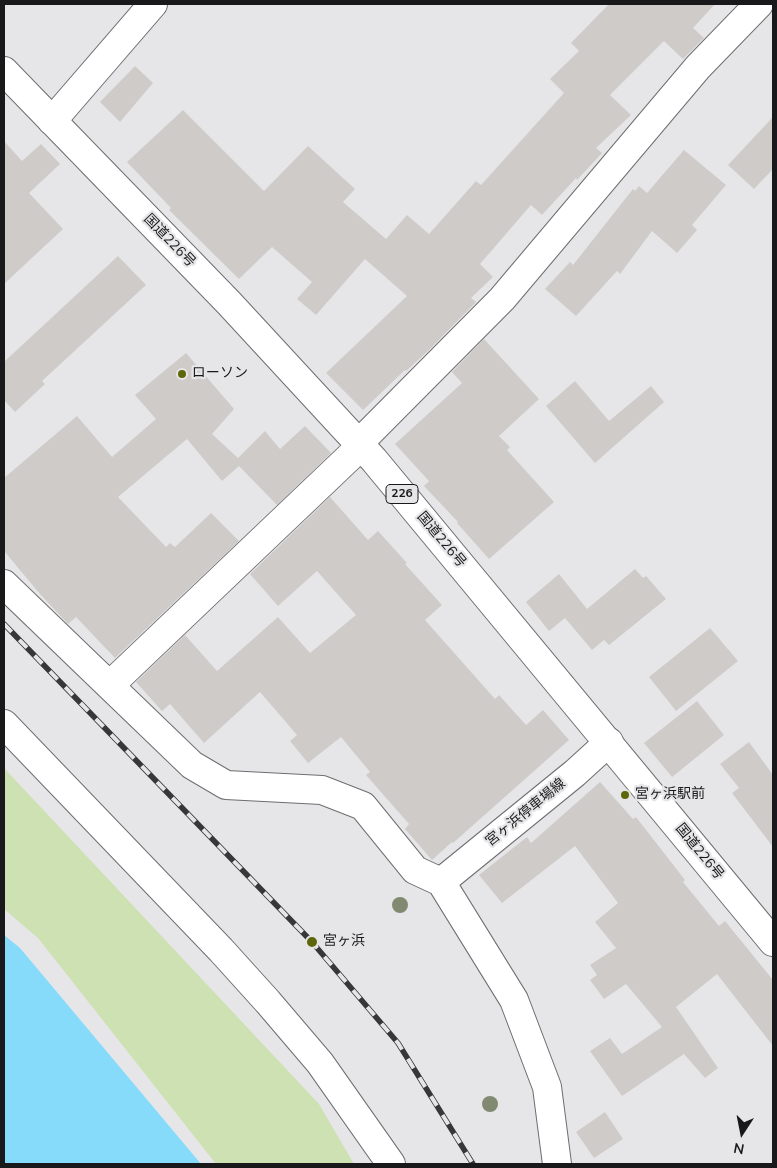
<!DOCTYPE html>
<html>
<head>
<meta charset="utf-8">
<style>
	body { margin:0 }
	#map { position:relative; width:777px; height:1168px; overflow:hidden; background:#e6e6e9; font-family:"Nunito Sans",sans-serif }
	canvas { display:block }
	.frame { position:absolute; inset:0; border:5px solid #19191b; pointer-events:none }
	.north { position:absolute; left:717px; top:1108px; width:50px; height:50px; -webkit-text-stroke:4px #e6e6e9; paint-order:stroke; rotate:191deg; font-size:14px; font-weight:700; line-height:20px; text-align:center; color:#19191b }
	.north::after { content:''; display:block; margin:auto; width:18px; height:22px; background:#19191b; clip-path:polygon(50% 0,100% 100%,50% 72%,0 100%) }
</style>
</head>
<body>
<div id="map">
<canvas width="777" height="1168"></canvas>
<div class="frame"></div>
<div class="north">N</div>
</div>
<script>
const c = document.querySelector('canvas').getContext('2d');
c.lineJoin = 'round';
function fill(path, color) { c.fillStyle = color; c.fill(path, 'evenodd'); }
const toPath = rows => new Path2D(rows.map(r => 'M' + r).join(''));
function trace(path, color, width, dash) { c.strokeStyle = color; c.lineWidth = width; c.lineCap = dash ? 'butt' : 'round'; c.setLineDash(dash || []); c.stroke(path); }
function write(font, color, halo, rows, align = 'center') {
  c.font = font + ' "Nunito Sans","Noto Sans JP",sans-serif'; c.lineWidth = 4.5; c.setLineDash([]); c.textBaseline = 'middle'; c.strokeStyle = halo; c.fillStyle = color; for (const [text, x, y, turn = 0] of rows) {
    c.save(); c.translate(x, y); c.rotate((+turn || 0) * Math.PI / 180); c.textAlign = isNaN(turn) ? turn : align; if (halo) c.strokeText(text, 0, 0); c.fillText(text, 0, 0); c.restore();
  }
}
fill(toPath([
	[4,768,319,1104,354,1164,216,1164,38,938,4,909]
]), '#cde1b2');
fill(toPath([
	[4,935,20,948,201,1164,4,1164]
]), '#86dbfa');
fill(toPath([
	[609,4,715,4,693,28,704,38,683,59,664,41,610,95,631,115,596,148,602,153,577,180,576,178,542,215,531,205,480,264,493,277,471,298,476,302,430,349,406,371,405,370,363,410,326,373,407,296,365,259,316,315,297,299,312,282,272,247,239,279,169,210,171,208,127,162,183,110,264,191,308,146,355,189,343,202,386,239,407,215,429,234,476,181,481,185,564,93,550,79,579,51,571,43],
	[135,66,153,83,120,122,100,102],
	[773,117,773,169,754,189,728,165],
	[4,141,22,161,41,144,60,164,29,193,63,229,4,284],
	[684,150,726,185,692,225,697,230,677,253,652,231,620,274,617,271,576,316,545,289,570,262,573,265,633,189,635,191,639,186,647,193],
	[118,256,146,285,42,381,45,384,15,412,4,400,4,362],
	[484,339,539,399,499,436,510,447,507,450,554,502,489,559,457,523,458,522,424,486,429,481,395,444,462,383,452,372],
	[186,353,234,409,212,434,238,458,265,431,280,449,305,426,331,453,277,505,239,466,222,481,187,439,118,497,166,547,170,543,175,547,211,513,239,541,115,658,76,617,68,624,40,594,4,551,4,478,77,416,112,457,156,419,135,395],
	[575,381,609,421,651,386,664,402,595,463,546,406],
	[330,497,368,540,378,531,407,563,405,564,442,605,425,620,495,699,499,695,526,725,543,710,569,740,453,843,452,842,432,860,405,829,409,824,366,775,370,772,341,737,308,763,290,741,297,735,260,692,204,743,170,704,162,711,136,682,185,635,217,671,278,617,310,653,356,615,317,571,278,606,250,574],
	[635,569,643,578,646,576,666,599,609,645,604,640,592,650,565,618,549,631,526,602,559,574,587,609],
	[710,628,738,661,676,711,649,677],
	[697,701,724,735,672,777,644,743],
	[749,742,773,775,773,847,732,793,739,788,720,764],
	[600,782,633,819,636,817,685,880,683,882,719,926,725,921,773,980,773,1046,717,974,676,1007,718,1068,705,1078,684,1054,622,1096,590,1051,610,1038,622,1054,662,1027,626,984,604,999,590,980,597,975,590,965,616,948,595,922,618,903,575,846,502,903,479,875,527,837,531,843],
	[605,1112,623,1139,594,1158,576,1132]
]), '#cfcbc9');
const minor = toPath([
	[52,121,153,4],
	[359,443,502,299,698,67,759,4],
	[4,584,192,765,226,785,322,790,363,806,415,870,441,882,514,1000,547,1087,557,1164],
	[110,685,361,446],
	[4,724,221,950,268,1002,320,1063,391,1164]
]);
const major = toPath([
	[441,882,575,773,609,742]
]);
const highway = toPath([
	[4,71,229,303,374,460,773,942]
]);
trace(minor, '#6e6e71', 30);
trace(major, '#6e6e71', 30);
trace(highway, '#6e6e71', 30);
trace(minor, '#fff', 28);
trace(major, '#fff', 28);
trace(highway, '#fff', 28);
const rail = toPath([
	[4,624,312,942,398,1043,473,1164]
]);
trace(rail, '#373739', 5.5);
trace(rail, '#e6e6e9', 4, [11]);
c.fillStyle = '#818a71';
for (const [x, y] of [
	[400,905],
	[490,1104]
]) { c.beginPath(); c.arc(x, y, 8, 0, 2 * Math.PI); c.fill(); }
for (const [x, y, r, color] of [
	[182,374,5,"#5d6709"],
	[625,795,5,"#5d6709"],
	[312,942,6,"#5d6709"]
]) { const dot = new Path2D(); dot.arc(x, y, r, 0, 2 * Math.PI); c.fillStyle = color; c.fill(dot); trace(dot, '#e6e6e9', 2); }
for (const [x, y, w] of [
	[402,494,32]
]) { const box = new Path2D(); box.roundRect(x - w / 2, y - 9.5, w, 19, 4); c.fillStyle = '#e6e6e9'; c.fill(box); trace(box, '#19191b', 1); }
write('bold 12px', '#19191b', null, [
	["226",402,494]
]);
write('14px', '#19191b', '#e6e6e9', [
	["国道226号",169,241,46],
	["国道226号",441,540,50],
	["宮ヶ浜停車場線",526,813,-39],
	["国道226号",699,852,51]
]);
write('14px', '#19191b', '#e6e6e9', [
	["ローソン",192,374],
	["宮ヶ浜駅前",635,795],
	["宮ヶ浜",323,942]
], 'left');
</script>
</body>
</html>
